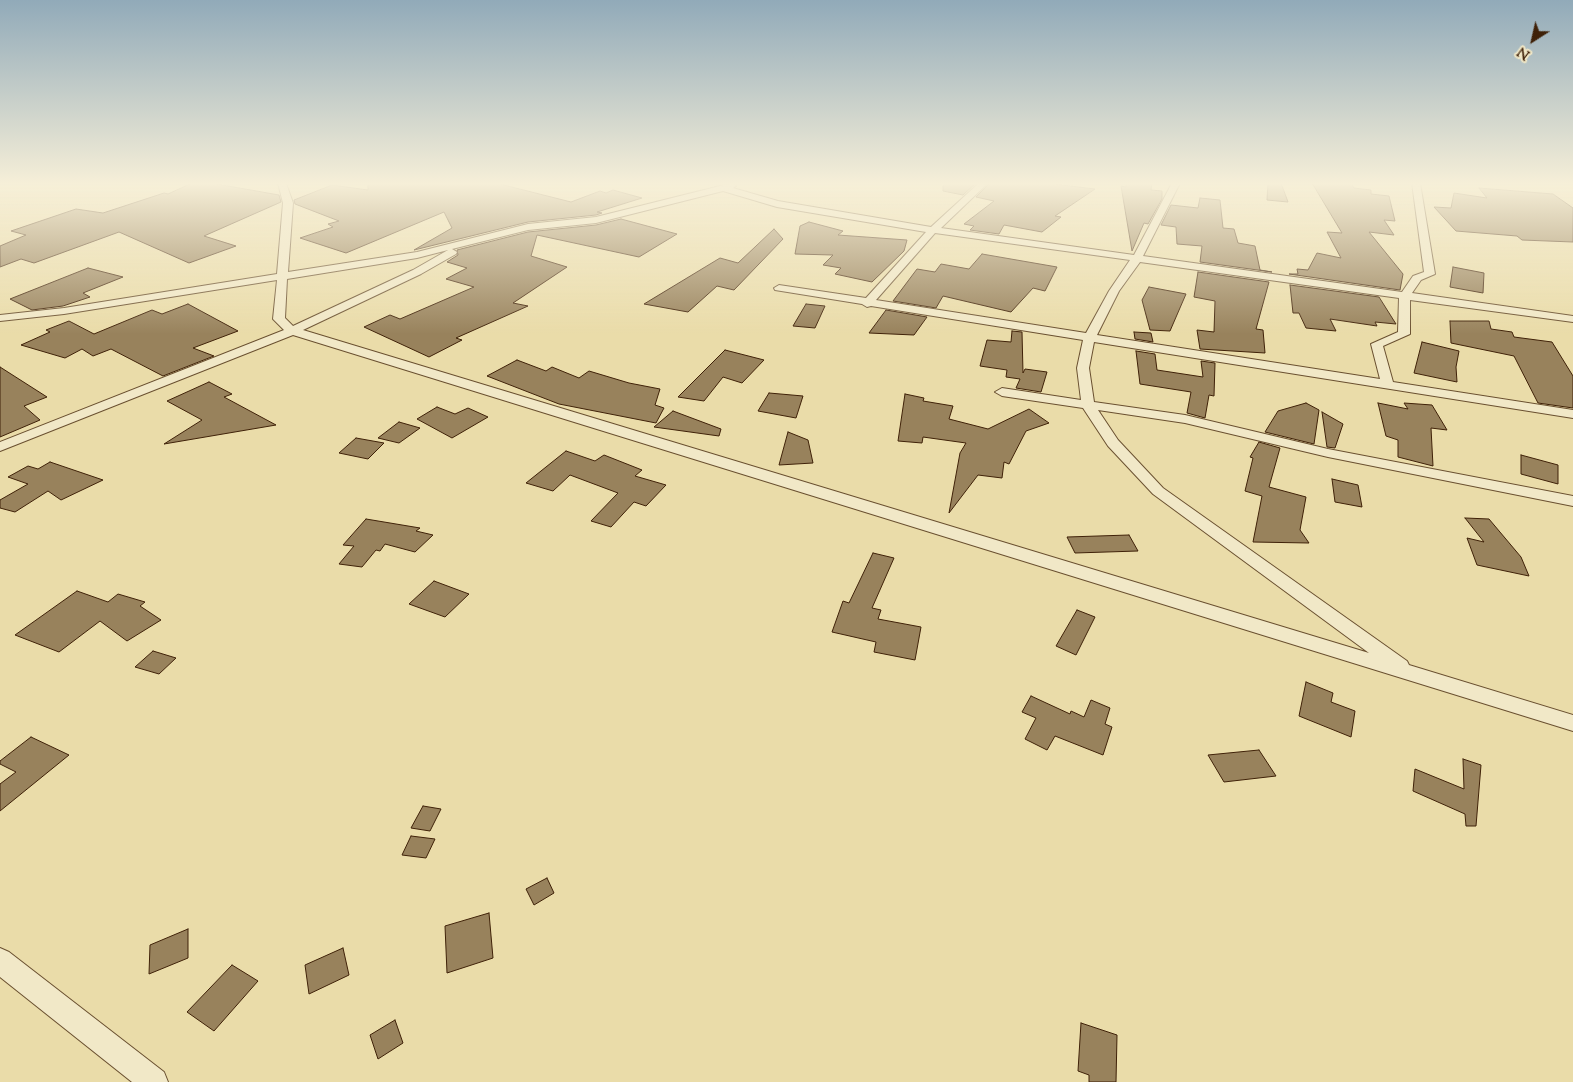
<!DOCTYPE html>
<html>
<head>
<meta charset="utf-8">
<style>
	body { margin:0 }
	#map { position:relative; width:1573px; height:1082px; overflow:hidden; background:#eadca9; font-family:"Sorts Mill Goudy",serif }
	canvas { display:block }
	.north { position:absolute; left:1508px; top:15px; width:50px; height:50px; -webkit-text-stroke:4px #f1e8c7; paint-order:stroke; rotate:215deg; font-size:14px; font-weight:700; line-height:20px; text-align:center; color:#3f2108 }
	.north::after { content:''; display:block; margin:auto; width:18px; height:22px; background:#3f2108; clip-path:polygon(50% 0,100% 100%,50% 72%,0 100%) }
</style>
</head>
<body>
<div id="map">
<canvas width="1573" height="1082"></canvas>
<div class="north">N</div>
</div>
<script>
const c = document.querySelector('canvas').getContext('2d');
c.lineJoin = 'round';
function fill(path, color) { c.fillStyle = color; c.fill(path, 'evenodd'); }
const toPath = rows => new Path2D(rows.map(r => 'M' + r).join(''));
function trace(path, color, width, dash) { c.strokeStyle = color; c.lineWidth = width; c.lineCap = dash ? 'butt' : 'round'; c.setLineDash(dash || []); c.stroke(path); }
const building = toPath([
	[192,183,211,183,279,195,281,202,204,236,236,246,189,263,119,232,34,263,21,259,0,267,0,246,26,235,11,231,76,209,103,213,164,193,168,194,192,183],
	[368,183,496,183,571,202,600,191,606,193,613,190,642,198,597,212,602,213,596,215,528,222,414,250,452,228,444,212,346,253,300,238,333,227,328,224,339,221,295,204,294,200,332,185,368,190,368,183],
	[943,183,976,183,963,195,943,191,943,183],
	[990,183,1046,183,1095,189,1055,216,1061,217,1042,232,1004,225,999,234,970,230,974,226,964,224,994,201,976,197,990,183],
	[1126,183,1152,183,1151,190,1162,191,1162,199,1148,224,1144,223,1132,251,1121,186,1126,187,1126,183],
	[1268,183,1281,183,1288,202,1267,200,1268,183],
	[1312,183,1351,183,1354,188,1371,190,1371,194,1389,196,1395,221,1384,220,1394,235,1369,232,1403,274,1400,290,1289,274,1298,274,1297,269,1308,270,1317,253,1341,258,1327,232,1342,233,1312,183],
	[1479,188,1553,194,1573,208,1573,242,1522,240,1517,236,1456,231,1434,207,1451,208,1454,193,1487,198,1479,188],
	[1200,198,1220,200,1223,228,1234,229,1238,243,1255,246,1260,270,1272,272,1200,262,1202,246,1177,244,1176,227,1161,225,1171,205,1198,208,1200,198],
	[621,219,677,234,639,257,537,235,531,256,567,267,513,303,528,306,456,338,462,340,429,357,364,327,390,315,400,319,474,287,446,279,467,268,447,262,458,255,457,250,528,232,596,225,621,219],
	[809,222,843,231,838,235,907,240,904,251,872,282,835,274,841,268,823,265,833,255,795,254,800,226,809,222],
	[774,229,783,239,734,290,717,286,688,312,644,304,720,258,738,263,774,229],
	[982,254,1057,267,1045,291,1033,288,1011,312,943,296,936,308,893,301,917,269,935,272,941,264,969,269,982,254],
	[1453,267,1484,273,1483,293,1450,287,1453,267],
	[88,268,123,277,83,293,90,297,63,306,32,310,10,299,88,268],
	[1198,272,1269,282,1256,329,1263,330,1265,353,1200,349,1197,330,1214,332,1215,301,1194,297,1198,272],
	[1290,285,1379,297,1396,324,1375,322,1377,326,1330,319,1336,331,1306,328,1299,313,1293,313,1290,285],
	[1149,287,1186,294,1170,331,1150,330,1142,300,1149,287],
	[188,304,238,331,193,348,214,356,163,376,111,349,93,356,82,349,65,358,21,345,50,332,46,330,69,321,94,334,152,310,162,314,188,304],
	[806,304,825,306,815,328,793,326,806,304],
	[886,310,927,317,914,335,869,333,886,310],
	[1450,321,1489,321,1491,329,1512,332,1514,337,1552,342,1573,376,1573,408,1538,403,1514,356,1451,343,1450,321],
	[1012,331,1022,332,1023,373,1025,369,1047,372,1041,392,1016,388,1020,379,1006,377,1007,370,980,366,987,340,1011,342,1012,331],
	[1134,332,1151,333,1153,342,1135,339,1134,332],
	[1422,342,1459,351,1456,367,1457,382,1414,373,1422,342],
	[725,350,764,360,742,383,723,377,704,401,678,397,725,350],
	[1136,351,1155,354,1157,370,1203,377,1201,361,1215,363,1214,396,1209,395,1205,418,1187,413,1191,392,1140,384,1136,351],
	[517,360,546,371,552,367,579,378,589,371,629,383,660,389,655,405,664,408,656,423,559,404,487,376,517,360],
	[0,367,47,397,24,406,40,420,0,437,0,367],
	[209,382,232,394,224,397,276,425,164,444,202,420,167,401,209,382],
	[769,393,803,396,796,418,758,411,769,393],
	[905,394,924,398,923,401,953,406,949,419,988,429,1029,409,1049,423,1026,431,1009,464,1004,462,1002,478,978,475,949,513,960,453,966,443,923,437,922,443,898,441,905,394],
	[1306,403,1319,410,1314,444,1265,432,1278,411,1306,403],
	[1378,403,1408,409,1404,403,1432,405,1447,430,1431,428,1433,466,1398,457,1398,440,1386,436,1378,403],
	[437,407,455,414,468,408,488,417,452,438,417,419,437,407],
	[673,411,721,429,719,436,654,427,673,411],
	[1322,412,1343,424,1335,448,1327,447,1322,412],
	[399,422,420,428,399,443,378,438,399,422],
	[788,432,808,440,813,463,779,465,788,432],
	[356,438,384,443,368,459,339,453,356,438],
	[1259,442,1280,448,1269,487,1306,497,1300,530,1309,543,1253,542,1262,496,1245,491,1253,458,1250,457,1259,442],
	[566,451,595,461,604,455,642,470,635,476,666,485,646,506,634,502,611,527,591,521,618,493,570,475,553,491,526,483,566,451],
	[1521,455,1558,465,1558,484,1521,474,1521,455],
	[50,462,103,480,61,500,48,491,15,512,0,508,0,500,28,484,8,477,28,466,38,469,50,462],
	[1332,479,1358,485,1362,507,1335,502,1332,479],
	[1465,518,1489,519,1521,557,1529,576,1477,565,1467,538,1484,542,1465,518],
	[366,519,420,528,416,531,433,535,415,552,385,544,380,551,376,550,362,567,339,564,354,546,343,545,366,519],
	[1129,535,1138,551,1075,553,1067,537,1129,535],
	[873,553,894,558,872,608,881,610,878,619,921,627,915,660,874,652,876,642,832,632,843,601,849,603,873,553],
	[434,581,469,594,445,617,409,604,434,581],
	[77,591,108,602,118,594,145,602,140,606,161,620,127,641,100,621,59,652,15,635,77,591],
	[1077,610,1095,617,1076,655,1056,646,1077,610],
	[153,651,176,658,159,674,135,667,153,651],
	[1306,682,1333,693,1331,702,1355,711,1351,737,1299,716,1306,682],
	[1031,696,1070,714,1071,711,1084,717,1091,700,1110,708,1105,724,1112,727,1103,755,1055,736,1047,750,1025,739,1036,718,1022,712,1031,696],
	[31,737,69,755,0,811,0,784,16,772,0,764,0,761,31,737],
	[1259,750,1276,776,1224,782,1208,755,1259,750],
	[1463,759,1481,765,1476,826,1466,826,1465,814,1413,791,1415,769,1464,789,1463,759],
	[423,806,441,809,430,831,411,828,423,806],
	[411,836,435,839,426,858,402,855,411,836],
	[547,878,554,893,534,905,526,889,547,878],
	[489,913,493,958,447,973,445,926,489,913],
	[188,929,188,958,149,974,150,945,188,929],
	[343,948,349,975,309,994,305,965,343,948],
	[232,965,258,981,214,1031,187,1012,232,965],
	[395,1020,403,1043,378,1059,370,1035,395,1020],
	[1081,1023,1117,1035,1116,1082,1089,1082,1089,1075,1078,1071,1081,1023]
]);
fill(building, '#98825c');
trace(building, '#3f2108', 1);
const minor = toPath([
	[278,183,286,183,293,203,288,272,417,252,528,224,596,217,732,183,736,186,733,188,778,201,931,227,979,183,988,183,941,228,1134,255,1172,183,1180,183,1143,256,1402,292,1413,276,1424,272,1412,183,1420,183,1435,274,1421,280,1412,293,1573,316,1573,322,1410,300,1410,334,1383,346,1393,382,1573,410,1573,418,1094,342,1089,368,1094,402,1185,415,1328,449,1573,496,1573,506,1328,457,1185,423,1098,410,1118,440,1163,488,1407,661,1409,665,1573,715,1573,731,293,335,0,451,0,442,284,330,273,319,277,280,64,314,0,321,0,315,64,308,277,274,283,203,278,183],
	[723,191,777,207,926,232,866,298,779,285,774,288,775,290,862,304,867,307,871,306,1083,340,1077,368,1081,400,1002,388,995,392,1002,396,1083,408,1108,446,1153,494,1369,653,303,330,421,274,456,254,457,252,452,249,528,230,596,223,723,191],
	[935,233,1130,260,1109,291,1086,333,876,300,935,233],
	[448,250,413,270,293,326,285,318,287,279,417,258,448,250],
	[1140,262,1399,298,1398,332,1371,344,1380,379,1097,335,1119,291,1140,262],
	[0,948,9,952,164,1072,168,1082,132,1082,0,977,0,948]
]);
trace(minor, '#6a5030', 2);
fill(minor, '#f1e8c7');
const sky = c.createLinearGradient(0, 0, 0, 334);
sky.addColorStop(0, '#91aab9');
sky.addColorStop(0.55, '#f6efd8');
sky.addColorStop(1, '#f6efd800');
c.fillStyle = sky;
c.fillRect(0, 0, 1573, 334);
</script>
</body>
</html>
